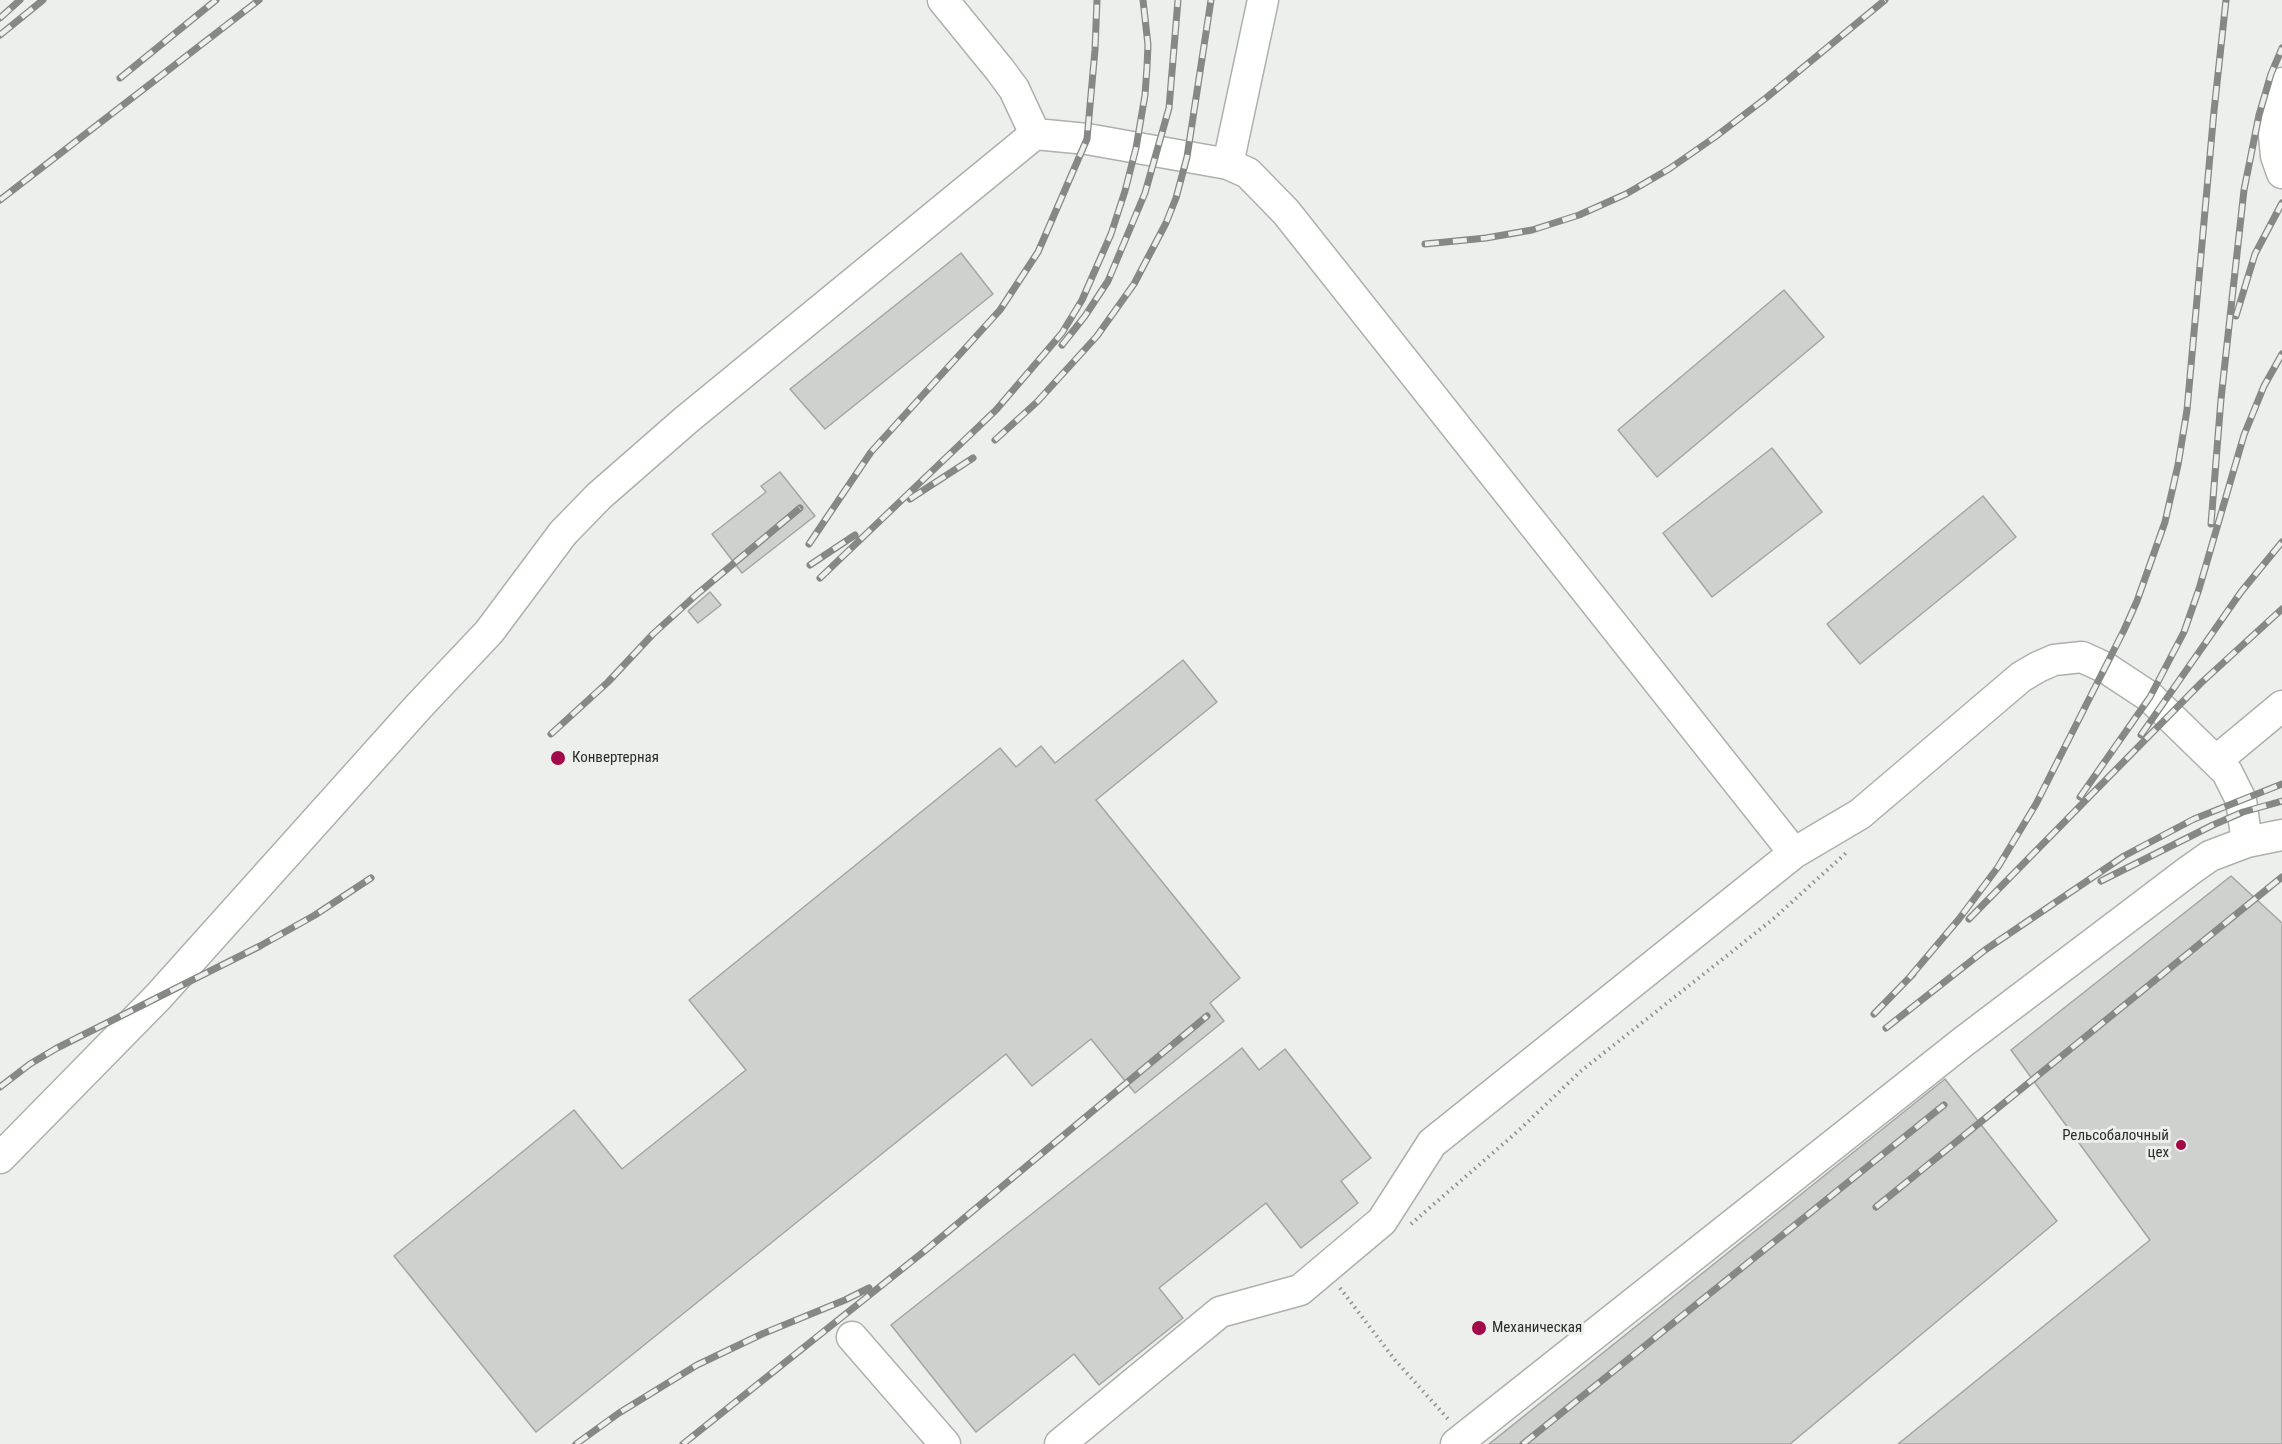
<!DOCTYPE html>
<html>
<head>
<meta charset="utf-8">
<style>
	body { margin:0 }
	canvas { display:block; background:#ecefeb }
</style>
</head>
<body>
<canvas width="2282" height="1444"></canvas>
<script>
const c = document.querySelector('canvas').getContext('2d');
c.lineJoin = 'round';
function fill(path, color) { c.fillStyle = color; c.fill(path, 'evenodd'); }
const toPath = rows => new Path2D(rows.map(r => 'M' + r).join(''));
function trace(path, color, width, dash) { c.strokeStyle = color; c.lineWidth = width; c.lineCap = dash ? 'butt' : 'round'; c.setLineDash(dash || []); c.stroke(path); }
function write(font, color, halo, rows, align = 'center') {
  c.font = font + ' "Roboto Condensed",sans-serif'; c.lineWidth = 6; c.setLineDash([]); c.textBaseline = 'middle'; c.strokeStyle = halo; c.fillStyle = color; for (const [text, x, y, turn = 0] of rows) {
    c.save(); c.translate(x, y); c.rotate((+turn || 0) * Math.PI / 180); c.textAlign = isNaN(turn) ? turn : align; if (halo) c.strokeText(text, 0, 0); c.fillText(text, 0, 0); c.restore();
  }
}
const building = toPath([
	[961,253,993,294,825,429,790,389,961,253],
	[1784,290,1824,337,1657,477,1618,430,1784,290],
	[1772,448,1822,512,1712,597,1663,533,1772,448],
	[780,472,815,516,742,573,712,534,766,492,761,486,780,472],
	[1983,496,2016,537,1860,664,1827,624,1983,496],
	[710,592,721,605,698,623,688,611,710,592],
	[1183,660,1217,702,1096,800,1240,978,1210,1003,1224,1021,1135,1093,1091,1039,1032,1086,1006,1054,536,1432,394,1256,574,1110,622,1169,746,1070,689,1000,1000,748,1016,767,1041,746,1055,763,1183,660],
	[2231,876,2282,923,2282,1444,1898,1444,2150,1240,2011,1050,2231,876],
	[1242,1048,1259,1070,1285,1049,1371,1158,1341,1181,1358,1203,1301,1248,1266,1203,1159,1288,1183,1318,1099,1385,1074,1354,976,1432,891,1325,1242,1048],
	[1945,1079,2057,1221,1790,1444,1489,1444,1945,1079]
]);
fill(building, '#ced1ce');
trace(building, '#a3a6a3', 1.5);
const minor = toPath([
	[943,0,1000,70,1014,89,1035,134],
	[2282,83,2275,111,2274,135,2276,156,2282,173],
	[1228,164,1248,173,1286,212,1794,853],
	[2217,760,2282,706],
	[0,1158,158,997,419,706,489,632,563,533,599,496,686,420,1035,134,1087,139,1228,164,1263,0],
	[852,1337,945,1444],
	[1060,1444,1220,1312,1300,1290,1382,1221,1432,1143,1794,853,1860,814,2021,677,2038,667,2054,660,2082,657,2106,668,2150,697,2227,772,2241,800,2247,842,2282,835],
	[1456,1444,1963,1042,2190,870,2210,856,2247,842]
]);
trace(minor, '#adb0ac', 33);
trace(toPath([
	[1411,1224,1517,1132,1581,1071,1772,920,1846,853],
	[1340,1288,1395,1360,1448,1419]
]), '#8c8f8c', 4, [1.5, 4.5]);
trace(minor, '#fff', 30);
const rail = toPath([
	[0,18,20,0],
	[0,35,43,0],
	[120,78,216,0],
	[0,200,259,0],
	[1425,244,1486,238,1532,230,1579,215,1626,194,1669,169,1715,137,1766,98,1885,0],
	[2236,316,2255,254,2282,203],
	[1062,345,1085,316,1108,281,1145,193,1169,108,1178,0],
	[995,440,1037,402,1097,336,1134,284,1166,223,1176,198,1187,157,1211,0],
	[910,499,973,458],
	[2211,524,2221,399,2244,190,2259,115,2271,74,2282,48],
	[809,544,871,452,1000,310,1038,252,1087,139,1095,50,1097,0],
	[810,565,855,535],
	[820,578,996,410,1062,333,1082,300,1111,234,1125,191,1136,148,1145,95,1147,67,1148,45,1143,0],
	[551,734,608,682,653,634,696,595,800,508],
	[2141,735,2241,592,2282,542],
	[2080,797,2150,697,2184,632,2199,589,2244,435,2264,386,2282,354],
	[2101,881,2213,825,2243,812,2282,801],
	[1969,919,2201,683,2282,609],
	[1909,978,1959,919,1998,867,2036,804,2124,630,2137,601,2165,522,2178,465,2187,410,2214,111,2226,0],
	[1874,1014,1913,974],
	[1886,1028,1985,950,2124,856,2194,819,2282,784],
	[0,1087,30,1064,57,1048,260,946,315,915,371,878],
	[1876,1207,2282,877],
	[576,1444,619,1413,697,1365,762,1334,845,1300,869,1288],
	[683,1444,927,1249,1207,1016],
	[1523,1444,1944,1105]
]);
trace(rail, '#868885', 7);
trace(rail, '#ecefeb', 4.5, [14]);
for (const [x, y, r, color] of [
	[558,758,8,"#a20847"],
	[2181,1145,6,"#a20847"],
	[1479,1328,8,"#a20847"]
]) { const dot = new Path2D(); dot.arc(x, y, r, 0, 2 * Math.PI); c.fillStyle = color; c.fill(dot); trace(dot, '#ecefeb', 2); }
write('15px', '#2a2c2a', '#ecefeb', [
	["Конвертерная",572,758],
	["Рельсобалочный",2169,1136,"right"],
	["цех",2169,1153,"right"],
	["Механическая",1492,1328]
], 'left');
</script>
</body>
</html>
